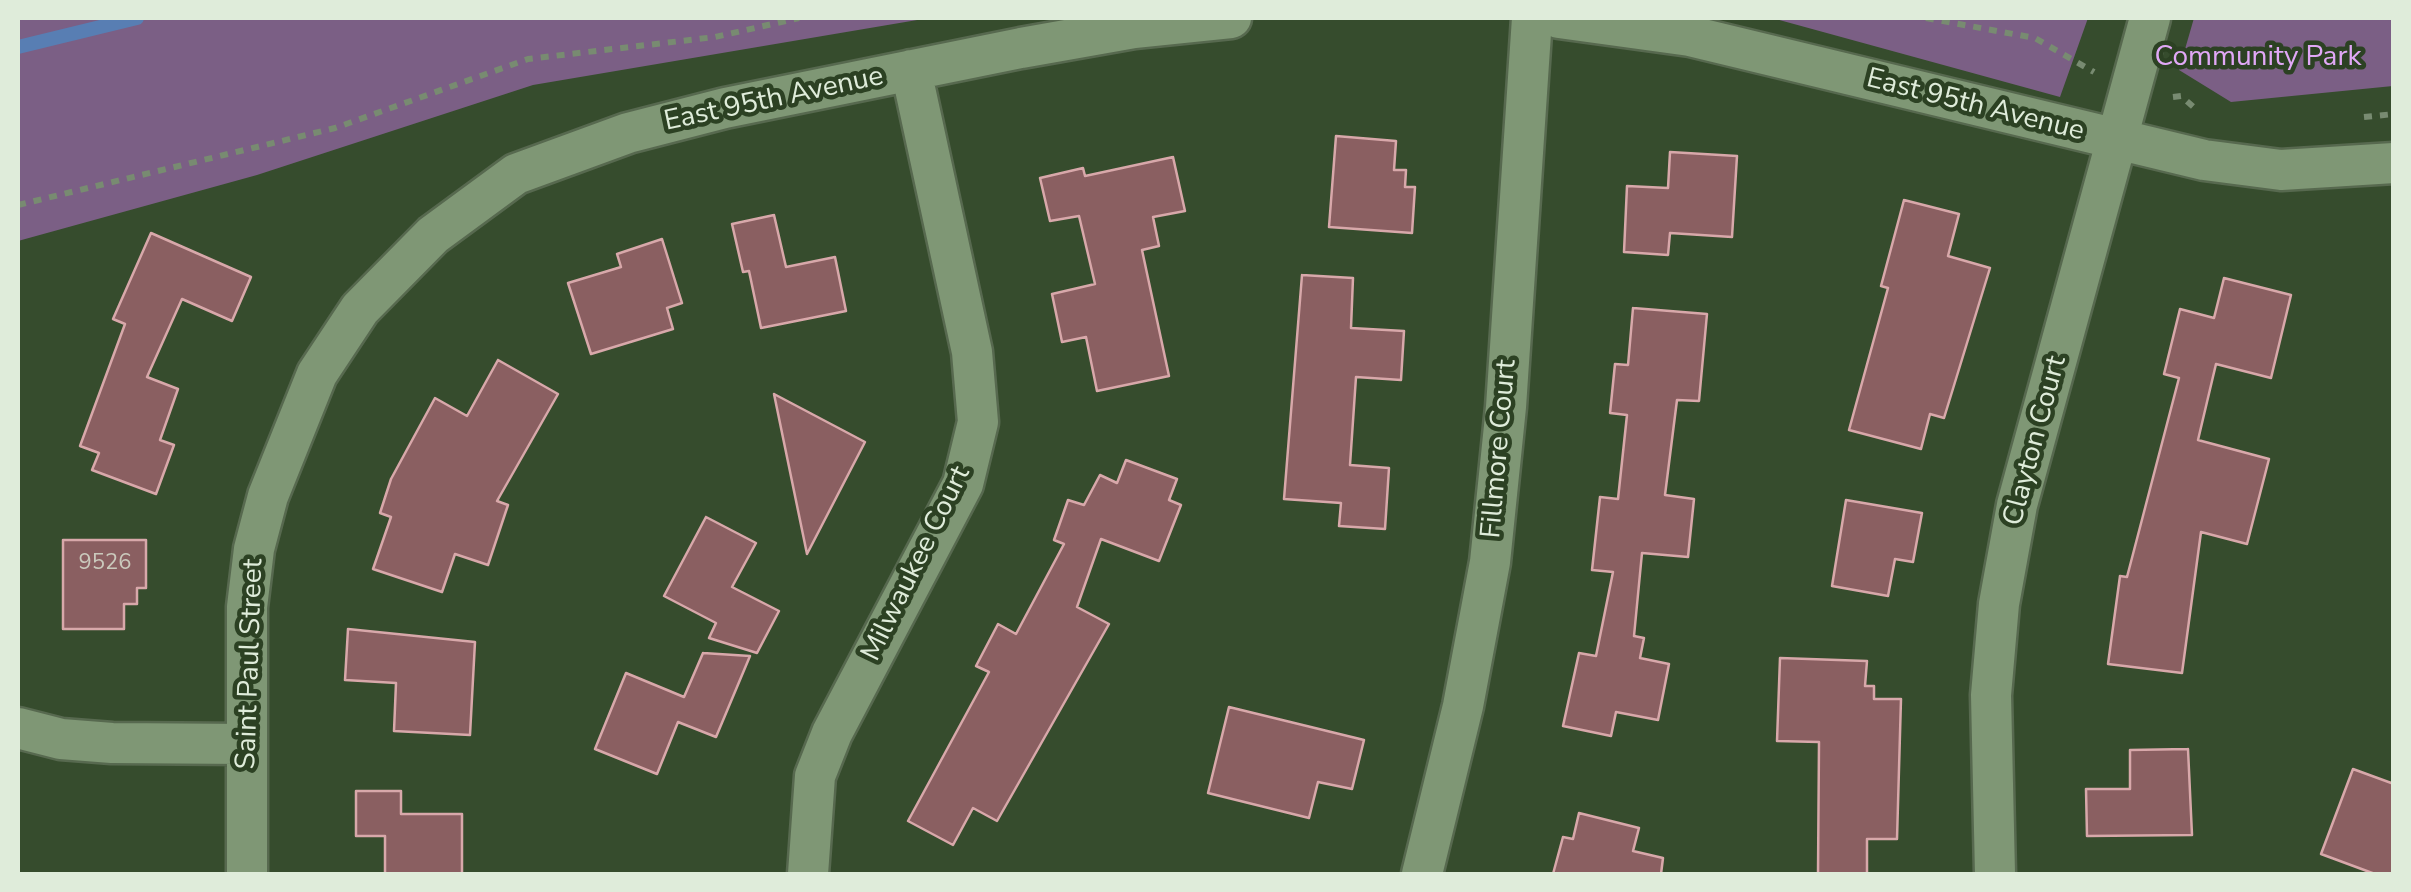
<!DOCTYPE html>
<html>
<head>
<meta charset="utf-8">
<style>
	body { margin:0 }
	#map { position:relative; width:2411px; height:892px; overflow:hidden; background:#364c2d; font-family:"Nunito Sans",sans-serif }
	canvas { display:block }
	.frame { position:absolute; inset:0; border:20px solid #dfecda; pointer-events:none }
</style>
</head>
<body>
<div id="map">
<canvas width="2411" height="892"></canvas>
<div class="frame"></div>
</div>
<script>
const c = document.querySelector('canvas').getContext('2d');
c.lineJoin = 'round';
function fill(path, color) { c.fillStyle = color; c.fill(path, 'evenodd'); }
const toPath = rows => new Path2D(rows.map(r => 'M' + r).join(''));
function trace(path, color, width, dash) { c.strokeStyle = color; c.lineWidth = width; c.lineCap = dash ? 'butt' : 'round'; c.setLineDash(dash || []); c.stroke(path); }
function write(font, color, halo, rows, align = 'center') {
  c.font = font + ' "Nunito Sans",sans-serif'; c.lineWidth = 9; c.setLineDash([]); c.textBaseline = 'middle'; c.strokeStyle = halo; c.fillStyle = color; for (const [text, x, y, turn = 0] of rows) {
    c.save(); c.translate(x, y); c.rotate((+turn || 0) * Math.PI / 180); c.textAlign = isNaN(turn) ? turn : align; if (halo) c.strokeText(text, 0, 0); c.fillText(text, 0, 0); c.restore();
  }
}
fill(toPath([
	[18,18,929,18,533,85,257,175,18,241],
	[1772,18,2088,18,2060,97],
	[2194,18,2393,18,2393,86,2231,102,2179,70]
]), '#7b5f85');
trace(toPath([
	[18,47,137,18]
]), '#587eb3', 14);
const building = toPath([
	[1336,136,1396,141,1394,170,1406,170,1405,187,1415,187,1412,233,1329,227,1336,136],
	[1670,152,1737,156,1732,237,1670,233,1668,255,1624,252,1627,186,1668,188,1670,152],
	[1173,157,1185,211,1153,217,1159,246,1142,250,1169,376,1097,391,1086,337,1062,342,1052,294,1095,284,1079,216,1050,221,1040,178,1083,168,1085,176,1173,157],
	[1904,200,1959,214,1948,256,1990,268,1944,418,1930,414,1921,449,1849,430,1888,288,1881,286,1904,200],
	[774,215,786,267,835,257,846,311,761,328,749,271,743,272,732,224,774,215],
	[151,233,251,277,232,321,182,299,147,377,178,389,160,440,174,445,156,494,92,470,99,453,80,446,125,324,113,319,151,233],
	[662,239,682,303,667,308,673,329,591,354,568,283,621,267,617,254,662,239],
	[1302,275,1353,278,1351,328,1404,331,1401,380,1356,377,1350,465,1389,468,1385,529,1339,526,1341,503,1284,499,1302,275],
	[2224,278,2291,295,2271,378,2216,364,2198,440,2269,459,2247,544,2201,532,2182,673,2108,664,2120,576,2127,577,2179,378,2164,374,2180,309,2214,318,2224,278],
	[1633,308,1707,314,1699,401,1677,400,1665,495,1694,499,1688,557,1642,553,1634,636,1644,638,1640,658,1669,664,1658,720,1616,712,1611,736,1563,726,1579,653,1596,656,1613,572,1592,570,1600,497,1618,499,1627,415,1610,413,1615,364,1628,365,1633,308],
	[498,360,558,394,497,501,508,505,488,565,455,554,442,592,373,569,391,517,380,513,391,479,435,398,467,416,498,360],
	[774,394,865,442,807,554,774,394],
	[1126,460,1177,479,1169,500,1181,505,1159,561,1101,539,1077,607,1109,624,997,821,973,808,953,845,908,821,989,672,976,666,998,624,1016,634,1064,544,1054,540,1068,500,1084,505,1100,475,1117,483,1126,460],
	[1846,500,1922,513,1913,562,1895,559,1888,596,1832,586,1846,500],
	[706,517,756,543,732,587,779,611,757,653,709,638,716,623,664,596,706,517],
	[63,540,146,540,146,588,137,588,137,604,124,604,124,629,63,629,63,540],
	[348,629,475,642,470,735,394,731,396,683,345,680,348,629],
	[703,653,750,656,716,737,678,722,657,774,595,749,626,673,684,697,703,653],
	[1780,658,1867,661,1865,686,1874,686,1874,699,1901,699,1897,839,1867,839,1867,874,1818,874,1819,742,1777,741,1780,658],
	[1229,707,1364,740,1352,789,1318,782,1309,818,1208,793,1229,707],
	[2188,749,2192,835,2087,836,2086,789,2130,789,2130,750,2188,749],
	[2353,769,2394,784,2394,874,2375,874,2321,854,2353,769],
	[356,791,401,791,401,814,462,814,462,874,385,874,385,836,356,836,356,791],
	[1579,813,1639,828,1633,851,1663,858,1661,874,1553,874,1563,837,1573,839,1579,813]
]);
fill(building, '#8a5f61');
trace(building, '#d8a8aa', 2.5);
const minor = toPath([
	[1559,18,1690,36,2204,160,2281,170,2394,163],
	[18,728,61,739,112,743,247,744],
	[247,874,247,607,254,549,268,496,317,374,360,309,433,235,516,174,628,133,725,108,1021,48,1134,28,1231,18],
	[808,874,815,776,832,733,963,484,978,422,972,352,911,70],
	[1422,874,1463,706,1490,562,1506,407,1532,18],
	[1995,874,1991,695,1999,604,2017,505,2150,18]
]);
trace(minor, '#57694f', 45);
trace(toPath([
	[1926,18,2035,38,2094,72],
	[2173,97,2181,96,2198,111],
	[2364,117,2394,114],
	[18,205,335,128,528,59,715,37,799,18]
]), '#788b71', 6, [8, 8]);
trace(minor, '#7f9775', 40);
write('22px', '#cac9bc', null, [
	["9526",105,564]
]);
write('28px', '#e1a8f6', '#2c4123', [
	["Community Park",2258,58]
]);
write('28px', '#dfecda', '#2c4123', [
	["East 95th Avenue",774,100,-12],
	["East 95th Avenue",1975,106,14],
	["Clayton Court",2036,441,-75],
	["Fillmore Court",1500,449,-85],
	["Milwaukee Court",917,564,-64],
	["Saint Paul Street",251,664,-88]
]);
</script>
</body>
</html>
